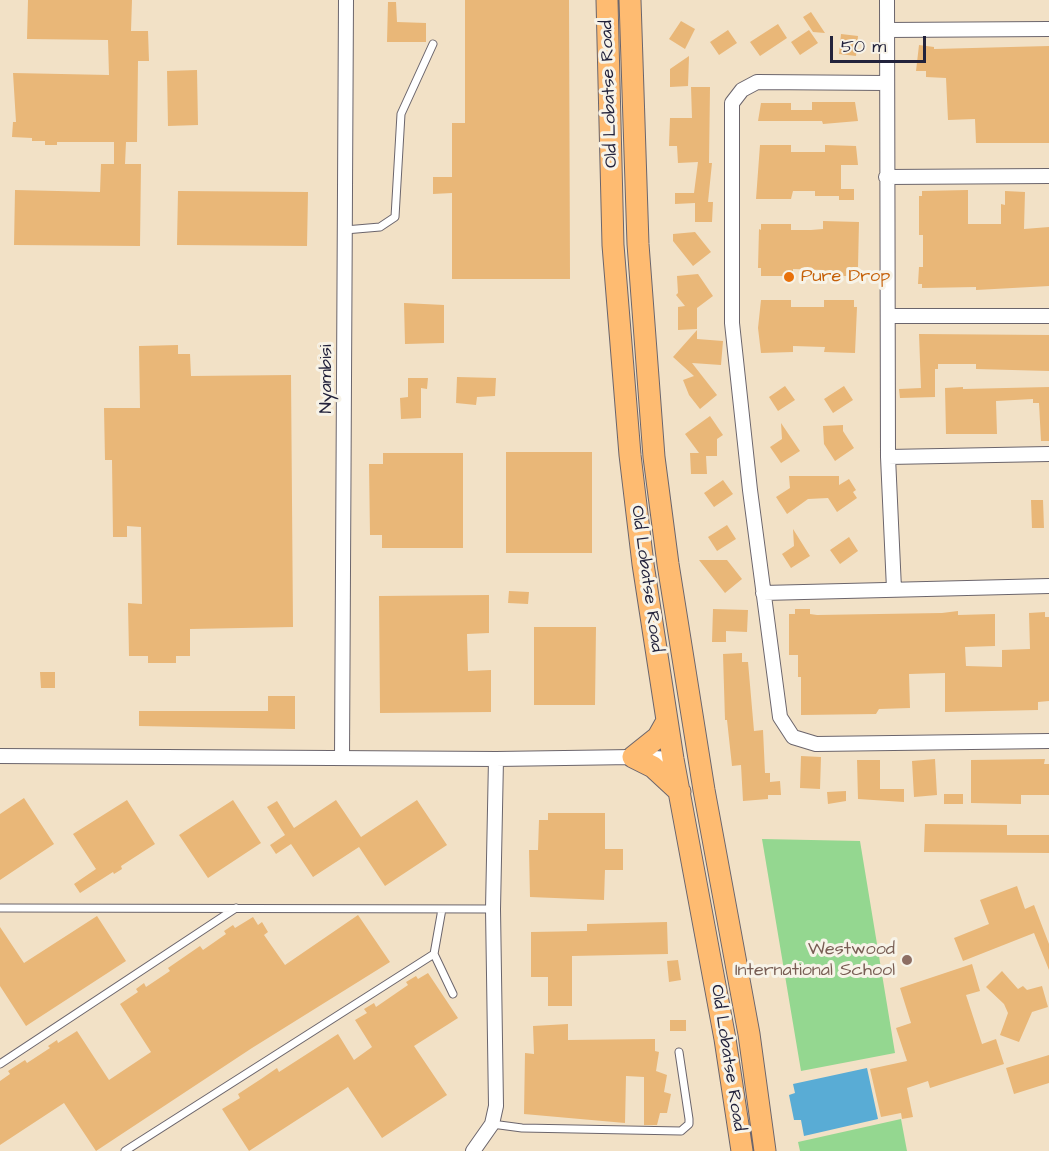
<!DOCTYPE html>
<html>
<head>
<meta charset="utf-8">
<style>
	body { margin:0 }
	#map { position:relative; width:1049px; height:1151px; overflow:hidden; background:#f2e1c6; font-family:"Architects Daughter",sans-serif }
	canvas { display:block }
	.scale { position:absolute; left:830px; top:36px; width:96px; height:27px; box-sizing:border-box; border:3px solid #22223b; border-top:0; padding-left:8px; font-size:18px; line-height:21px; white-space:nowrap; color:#22223b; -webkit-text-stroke:4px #f7f3e8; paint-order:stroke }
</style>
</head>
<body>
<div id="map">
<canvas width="1049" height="1151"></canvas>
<div class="scale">50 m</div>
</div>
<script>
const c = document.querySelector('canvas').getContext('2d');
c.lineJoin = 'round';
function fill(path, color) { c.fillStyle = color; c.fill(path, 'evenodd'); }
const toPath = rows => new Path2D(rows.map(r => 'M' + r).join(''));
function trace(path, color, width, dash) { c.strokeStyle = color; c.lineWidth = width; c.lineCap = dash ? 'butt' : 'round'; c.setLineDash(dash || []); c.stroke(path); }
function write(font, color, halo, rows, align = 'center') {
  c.font = font + ' "Architects Daughter",sans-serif'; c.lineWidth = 6; c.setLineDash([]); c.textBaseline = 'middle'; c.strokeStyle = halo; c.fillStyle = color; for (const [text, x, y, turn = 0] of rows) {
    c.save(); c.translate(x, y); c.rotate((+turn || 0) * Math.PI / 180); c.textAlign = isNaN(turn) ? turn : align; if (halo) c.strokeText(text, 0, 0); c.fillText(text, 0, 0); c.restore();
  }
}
fill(toPath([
	[762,839,860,841,895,1053,801,1071],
	[901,1119,907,1151,800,1151,798,1142]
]), '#94d790');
fill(toPath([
	[867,1068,878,1119,804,1136,801,1120,794,1120,789,1095,795,1093,793,1084]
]), '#59acd5');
fill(toPath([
	[28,0,132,0,131,31,148,31,149,61,138,61,137,142,126,142,125,164,141,164,140,246,14,245,15,190,100,192,101,164,114,164,114,142,57,142,57,145,45,145,45,141,32,141,32,138,12,137,13,122,16,122,13,73,109,75,108,40,27,39],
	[465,0,569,0,570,279,452,279,452,193,433,194,433,177,452,177,452,123,465,123],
	[388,2,396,2,397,22,426,23,426,42,387,42],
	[811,12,825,33,813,32,803,17],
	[681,21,695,29,685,49,669,39],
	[778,24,787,38,760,56,750,42],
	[728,30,737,43,719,55,710,42],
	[809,30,818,43,800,55,791,42],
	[841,34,858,36,856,56,839,54],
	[919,45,934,47,934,49,1049,46,1049,143,976,143,975,119,948,120,946,78,926,77,926,71,916,71],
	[689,56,688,86,670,87,670,69],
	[197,70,198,125,168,126,167,71],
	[691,87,710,87,709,163,712,163,708,202,713,202,712,222,695,222,695,203,675,204,675,193,694,193,698,162,678,163,677,146,669,146,670,118,692,118],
	[812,102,855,102,858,121,823,124,822,121,758,121,761,103,791,103,791,110,812,110],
	[760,145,791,145,791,152,825,152,825,145,856,146,858,165,841,165,841,189,854,189,854,200,839,200,839,196,815,196,815,191,793,191,791,199,756,199],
	[968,190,968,224,1001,224,1001,204,1005,205,1005,191,1025,192,1024,229,1049,227,1049,286,976,290,976,287,922,288,922,284,918,284,919,267,923,267,923,235,919,235,919,196,922,196,922,191],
	[178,191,308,192,307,246,177,245],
	[823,221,859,222,858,267,855,267,855,276,823,276,823,270,793,269,793,276,761,276,761,268,758,268,759,229,761,230,761,224,791,224,791,230,811,230,823,229],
	[695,232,711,252,693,266,673,241,673,234],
	[698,274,713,296,697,308,697,329,678,330,678,307,685,306,676,295,678,293,677,276],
	[761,300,791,300,791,307,824,307,824,300,854,300,854,307,857,307,855,353,824,352,825,347,793,346,793,352,761,353,758,328],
	[404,303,444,305,444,343,405,344],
	[697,330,697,339,723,341,721,365,692,363,717,395,700,409,689,395,683,380,694,376,673,357],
	[919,334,1049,335,1049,371,976,369,976,364,938,364,938,369,935,369,935,397,900,398,899,389,921,388],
	[178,345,178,354,190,354,191,376,291,375,293,627,190,629,190,656,176,656,176,663,148,663,148,656,129,656,128,603,142,604,141,527,127,526,127,537,113,537,112,460,105,460,104,408,140,408,139,346],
	[457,377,496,378,495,396,477,397,476,405,456,403],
	[408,378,428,378,427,389,421,388,421,418,401,419,400,398,408,397],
	[785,386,795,400,778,411,769,397],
	[844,386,853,400,833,413,824,399],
	[963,387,963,389,1049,387,1049,441,1041,441,1039,403,1033,403,1033,399,996,401,997,434,946,434,945,388],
	[710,416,723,435,717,439,717,456,706,456,707,474,691,474,690,453,699,453,685,434],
	[781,423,800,451,781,463,770,447,782,439],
	[843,425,843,431,854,448,835,461,824,444,823,426],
	[506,452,592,452,592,553,506,553],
	[383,453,463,453,463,548,382,548,382,535,370,535,369,464,383,464],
	[789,476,839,476,839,485,849,479,856,490,853,492,857,498,837,512,828,498,808,499,787,514,776,497,790,488],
	[723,480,733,494,714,507,704,493],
	[1031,500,1043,500,1044,528,1032,528],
	[727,525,736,539,717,551,708,537],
	[793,529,810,556,791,568,782,554,794,546],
	[849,537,858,551,840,564,830,550],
	[699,560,727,560,742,579,725,593],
	[509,591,529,592,528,604,508,603],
	[489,595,489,633,467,634,468,671,491,670,491,712,380,713,379,596],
	[713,609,748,610,747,632,726,631,726,642,712,642],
	[795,609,810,609,810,614,817,615,942,613,958,611,958,615,995,614,995,646,965,647,966,666,1002,667,1002,650,1030,649,1029,613,1045,612,1045,617,1049,617,1049,701,1038,702,1038,710,945,712,945,673,909,674,910,708,879,709,876,714,801,715,801,677,798,677,798,655,789,655,789,614,795,614],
	[534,627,596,627,595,705,534,705],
	[742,653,742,662,748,662,754,731,763,730,765,773,770,773,770,782,780,781,781,795,768,795,768,799,743,801,741,765,732,766,727,720,725,720,723,654],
	[40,672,55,672,55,688,41,688],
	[268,696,295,696,295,729,139,726,139,711,268,711],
	[801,756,821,757,820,789,800,788],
	[935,759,937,795,914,797,912,761],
	[1045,759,1044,764,1049,764,1049,795,1021,795,1021,804,971,803,971,760],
	[857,760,880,760,880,789,904,789,904,802,858,799],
	[846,791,846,801,828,804,827,792],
	[944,794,963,794,963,804,944,804],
	[24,798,54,844,0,880,0,814],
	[127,800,155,844,121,866,122,869,114,874,113,872,80,893,74,884,96,869,73,834],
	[233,800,261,843,208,878,179,835],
	[336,800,361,837,417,800,447,845,385,886,359,847,313,877,291,844,276,854,270,845,285,835,267,807,277,801,294,828],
	[548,813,605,813,605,849,623,849,623,870,605,870,604,900,530,897,529,850,538,850,539,820,548,820],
	[925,824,1007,825,1007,835,1049,835,1049,853,924,852],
	[1017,886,1025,909,1034,905,1049,944,1049,970,1034,933,963,961,954,938,989,924,980,900],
	[358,915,390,962,252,1048,96,1151,64,1103,0,1145,0,1081,10,1074,8,1071,25,1060,27,1063,50,1048,48,1046,57,1040,58,1043,77,1031,109,1080,151,1052,120,1004,138,992,136,989,144,983,146,987,170,971,168,968,200,946,203,950,226,934,224,931,233,925,235,928,253,917,258,925,262,922,268,932,264,935,285,965],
	[97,916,126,961,26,1026,0,986,0,927,24,963],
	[667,922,668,954,572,956,572,1006,548,1006,548,977,531,977,531,932,587,931,587,924],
	[678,960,681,980,669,982,667,961],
	[972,964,980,991,966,995,982,1044,996,1039,1004,1064,930,1088,928,1081,907,1088,913,1117,902,1119,901,1113,881,1117,870,1069,907,1061,896,1028,911,1023,900,988],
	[1002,971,1018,989,1023,986,1027,990,1042,986,1048,1007,1032,1012,1019,1042,1000,1035,1008,1013,1004,1004,986,987],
	[428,973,458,1018,414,1046,447,1095,382,1138,348,1087,249,1151,222,1109,240,1098,238,1094,261,1079,277,1068,279,1072,338,1034,354,1060,372,1047,355,1020,367,1013,364,1009,374,1003,376,1007,408,985,406,982,416,976,418,979],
	[670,1020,686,1020,686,1031,670,1031],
	[568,1024,568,1040,655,1039,655,1051,659,1052,656,1071,667,1075,664,1092,671,1094,667,1113,660,1113,657,1125,644,1125,644,1077,626,1076,625,1123,524,1114,525,1053,534,1054,533,1026],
	[1049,1055,1049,1083,1014,1094,1006,1068]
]), '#e9b778');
const lane = toPath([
	[345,230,380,227,395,217,401,114,433,44],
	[0,908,493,909],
	[442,909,434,954,453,994],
	[0,1064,236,908],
	[492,1124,522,1128,681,1131,689,1124,689,1119,679,1052],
	[125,1151,434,954]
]);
const street = toPath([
	[887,0,888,457,894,589],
	[887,30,1049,29],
	[886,83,757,82,742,90,732,103,732,323,750,490,780,717,793,737,816,744,1049,741],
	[886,177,1049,176],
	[890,316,1049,316],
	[888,457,1049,454],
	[763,593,1049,586],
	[0,756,496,759,633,757,673,759],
	[342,758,346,0],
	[473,1151,492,1124,496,1106,493,909,496,759]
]);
const primary = toPath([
	[607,0,613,245,630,455,643,564,673,759,725,1039,742,1151],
	[630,0,638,244,654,457,668,564,704,790,749,1034,765,1151],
	[667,721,658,737,633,757,653,767,680,792]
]);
trace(lane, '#6b656c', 9);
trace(street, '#6b656c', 16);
trace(primary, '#6b656c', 23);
trace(lane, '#fff', 7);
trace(street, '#fff', 14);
trace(primary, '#febb71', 21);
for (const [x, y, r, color] of [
	[789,277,6,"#e8710a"],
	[907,960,6,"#8d6e63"]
]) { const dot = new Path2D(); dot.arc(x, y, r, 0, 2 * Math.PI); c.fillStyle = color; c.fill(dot); trace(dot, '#f7f3e8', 2); }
write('18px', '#22223b', '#f7f3e8', [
	["Old Lobatse Road",610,94,-92],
	["Nyambisi",327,379,-90],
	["Old Lobatse Road",646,579,82],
	["Old Lobatse Road",727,1058,81]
]);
write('18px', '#c56008', '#f7f3e8', [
	["Pure Drop",801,277]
], 'left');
write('18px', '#785e54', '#f7f3e8', [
	["Westwood",895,950],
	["International School",895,971]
], 'right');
</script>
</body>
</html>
